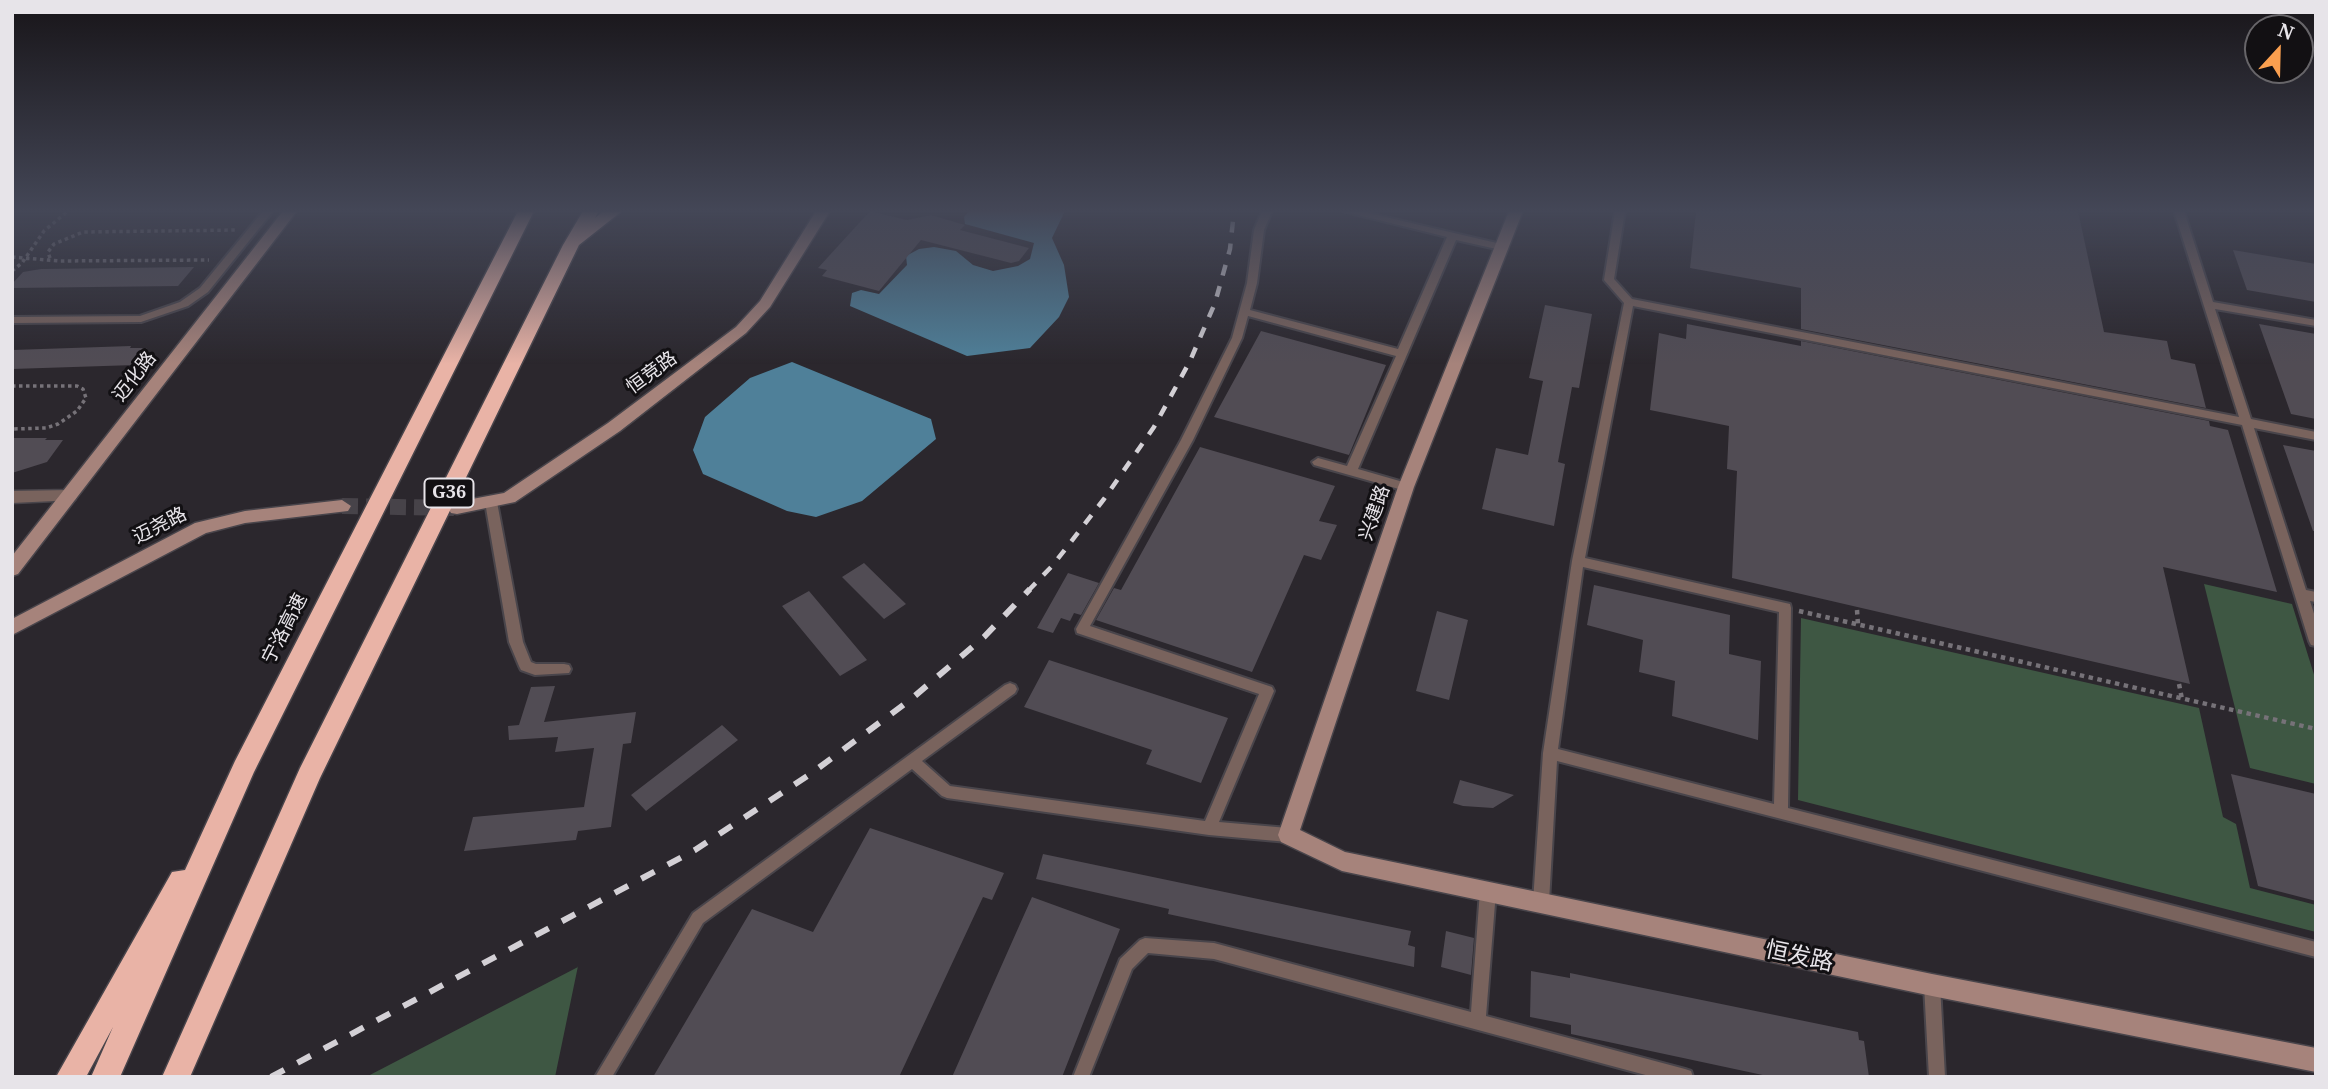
<!DOCTYPE html>
<html>
<head>
<meta charset="utf-8">
<style>
	body { margin:0 }
	#map { position:relative; width:2328px; height:1089px; overflow:hidden; background:#2b272d; font-family:"Noto Serif",serif }
	canvas { display:block }
	.frame { position:absolute; inset:0; border:14px solid #e7e4e9; pointer-events:none }
	.north { position:absolute; left:2244px; top:14px; width:70px; height:70px; box-sizing:border-box; background:#121013; border:2px solid #676569; border-radius:50%; rotate:22deg; font-size:19px; font-weight:700; line-height:28px; text-align:center; color:#e7e4e9 }
	.north::after { content:''; display:block; margin:auto; width:24px; height:32px; background:#fa9f4f; clip-path:polygon(50% 0,100% 100%,50% 72%,0 100%) }
</style>
</head>
<body>
<div id="map">
<canvas width="2328" height="1089"></canvas>
<div class="frame"></div>
<div class="north">N</div>
</div>
<script>
const c = document.querySelector('canvas').getContext('2d');
c.lineJoin = 'round';
function fill(path, color) { c.fillStyle = color; c.fill(path, 'evenodd'); }
const toPath = rows => new Path2D(rows.map(r => 'M' + r).join(''));
function trace(path, color, width, dash) { c.strokeStyle = color; c.lineWidth = width; c.lineCap = dash ? 'butt' : 'round'; c.setLineDash(dash || []); c.stroke(path); }
function write(font, color, halo, rows, align = 'center') {
  c.font = font + ' "Noto Serif","Noto Sans SC",serif'; c.lineWidth = 6; c.setLineDash([]); c.textBaseline = 'middle'; c.strokeStyle = halo; c.fillStyle = color; for (const [text, x, y, turn = 0] of rows) {
    c.save(); c.translate(x, y); c.rotate((+turn || 0) * Math.PI / 180); c.textAlign = isNaN(turn) ? turn : align; if (halo) c.strokeText(text, 0, 0); c.fillText(text, 0, 0); c.restore();
  }
}
fill(toPath([
	[2204,584,2292,604,2316,681,2316,784,2250,768],
	[1801,618,2199,708,2223,817,2236,824,2250,888,2316,905,2316,932,1798,800],
	[578,966,555,1077,366,1077,578,967]
]), '#3e5743');
fill(toPath([
	[969,211,1065,211,1052,238,1064,265,1069,297,1059,317,1030,348,967,356,850,306,852,293,861,290,879,294,907,265,906,256,919,249,934,247,956,251,973,265,993,271,1018,266,1030,259,1034,243,965,224,964,217],
	[792,362,931,419,936,439,862,501,816,517,787,511,703,474,693,450,705,417,750,378]
]), '#4f8099');
fill(toPath([
	[870,211,907,220,931,215,965,225,960,230,1029,248,1019,261,1011,263,921,240,879,291,822,276,827,270,818,268],
	[1696,211,2078,211,2104,332,2167,341,2171,359,2195,364,2206,408,1801,329,1801,288,1690,268],
	[2233,250,2316,264,2316,302,2247,290],
	[194,267,178,286,12,288,12,284,23,272,41,269],
	[1545,305,1592,314,1579,388,1572,387,1558,462,1565,464,1554,526,1482,509,1496,448,1528,455,1543,381,1529,378],
	[1687,324,1801,346,1801,341,2209,421,2210,426,2228,430,2277,592,2163,567,2190,684,1732,578,1737,471,1727,469,1729,426,1650,410,1659,333,1686,339],
	[2259,324,2316,334,2316,419,2291,414],
	[1261,331,1386,365,1349,455,1214,417],
	[131,346,130,348,147,348,135,365,12,369,12,350],
	[12,438,47,438,45,440,63,440,47,462,12,473],
	[2283,445,2316,451,2316,531,2313,531],
	[1200,447,1335,486,1319,521,1337,525,1321,560,1304,555,1252,672,1096,620,1114,588,1121,590],
	[864,563,906,604,884,619,842,577],
	[1068,573,1099,583,1081,615,1074,613,1070,621,1061,618,1053,633,1037,628],
	[1594,585,1730,615,1729,654,1761,661,1758,740,1672,716,1675,681,1639,672,1643,640,1587,625],
	[809,591,867,660,840,676,782,606],
	[1437,611,1468,620,1449,700,1416,691],
	[1049,660,1228,718,1201,783,1146,764,1152,750,1024,707],
	[555,686,544,722,636,712,631,743,623,744,611,827,578,831,576,840,464,851,473,817,584,807,594,748,555,752,558,737,509,740,508,726,519,725,531,687],
	[722,725,738,740,646,811,631,795],
	[2231,774,2316,794,2316,901,2258,886],
	[1460,780,1514,795,1493,808,1463,806,1453,803],
	[870,828,1004,873,992,900,983,897,899,1077,653,1077,752,909,813,932],
	[1043,854,1411,931,1408,945,1415,947,1414,967,1168,914,1169,909,1036,879],
	[1032,897,1120,929,1062,1077,952,1077],
	[1446,931,1474,938,1471,975,1441,967],
	[1531,971,1570,978,1570,973,1858,1032,1859,1040,1864,1041,1869,1077,1772,1077,1571,1034,1571,1025,1530,1017]
]), '#514c54');
trace(toPath([
	[342,506,454,508]
]), '#474349', 16, [16, 8]);
const lane = toPath([
	[263,211,273,211,208,292,188,306,141,322,12,323,12,317,140,316,180,302,200,288,263,211],
	[1262,211,1272,211,1264,230,1257,283,1250,310,1398,349,1447,237,1342,211,1360,211,1501,244,1506,247,1501,250,1456,240,1358,469,1410,484,1412,487,1406,491,1314,465,1312,462,1318,458,1347,466,1396,356,1248,316,1242,338,1193,440,1090,626,1272,687,1274,691,1219,822,1288,828,1293,830,1295,835,1293,840,1288,842,1209,835,947,798,942,796,912,769,703,923,612,1077,595,1077,693,913,1005,685,1010,683,1015,685,1017,689,1015,693,922,761,950,786,1205,821,1259,694,1077,633,1076,629,1181,440,1232,338,1247,283,1254,230,1262,211],
	[1615,211,1625,211,1614,279,1632,299,2239,417,2174,211,2184,211,2213,302,2316,320,2316,326,2215,309,2251,419,2316,432,2316,440,2254,428,2306,590,2316,592,2316,602,2310,601,2316,620,2316,646,2311,645,2309,641,2242,425,1633,306,1585,558,1790,604,1791,608,1788,808,2316,942,2316,957,1557,761,1549,902,1546,907,1541,909,1536,907,1533,902,1543,753,1572,561,1624,303,1604,280,1615,211],
	[1583,567,1779,612,1774,804,1558,749,1583,567],
	[491,498,497,502,523,642,531,662,536,664,564,664,569,665,571,669,569,673,535,675,521,670,519,666,509,642,485,502,491,498],
	[1488,884,1493,886,1496,891,1486,1016,1685,1069,1691,1071,1693,1077,1653,1077,1214,959,1148,953,1132,969,1089,1077,1073,1077,1120,959,1140,940,1145,938,1214,943,1471,1012,1480,891,1483,886,1488,884],
	[1932,977,1938,979,1940,985,1945,1077,1929,1077,1924,985,1926,979,1932,977]
]);
const street = toPath([
	[69,490,75,492,77,496,75,500,12,503,12,491,69,490]
]);
const secondary = toPath([
	[283,211,297,211,18,574,12,576,12,556,283,211],
	[816,211,830,211,770,307,746,333,620,431,515,502,457,514,451,513,448,508,451,503,504,493,608,423,736,327,760,301,816,211],
	[1509,211,1523,211,1414,487,1300,830,1345,852,1932,974,2316,1048,2316,1072,1932,996,1342,871,1281,842,1278,835,1398,487,1509,211],
	[342,500,351,506,348,511,245,523,206,533,12,635,12,619,195,523,245,511,342,500]
]);
const highway = toPath([
	[518,211,534,211,254,772,120,1077,91,1077,113,1027,86,1077,56,1077,172,872,185,870,235,761,518,211],
	[583,211,599,211,595,218,603,211,622,211,579,245,320,778,190,1077,162,1077,300,768,563,245,583,211]
]);
trace(lane, '#49454b', 4);
trace(street, '#49454b', 3);
trace(secondary, '#49454b', 3);
trace(highway, '#49454b', 3);
trace(toPath([
	[12,257,59,261,209,260],
	[50,258,48,252,54,244,83,232,236,230],
	[12,271,22,263,44,231,68,211],
	[12,386,77,386,83,389,86,398,77,411,58,424,46,428,12,429]
]), '#767278', 3.5, [3.5, 3.5]);
trace(toPath([
	[1857,610,1858,625],
	[1799,611,2316,729],
	[2179,684,2182,699]
]), '#767278', 4.5, [4.5, 4.5]);
fill(lane, '#79635d');
fill(street, '#79635d');
fill(secondary, '#a6837b');
fill(highway, '#e9b3a6');
trace(toPath([
	[1028,591,1053,565,1104,499,1154,427,1190,361,1215,303,1230,249,1234,211]
]), '#d3d0d5', 4.5, [11, 11]);
trace(toPath([
	[271,1077,695,850,809,775,910,700,984,637,1030,589]
]), '#d3d0d5', 6, [15, 15]);
const sky = c.createLinearGradient(0, 0, 0, 364);
sky.addColorStop(0, '#181519');
sky.addColorStop(0.58, '#444757');
sky.addColorStop(1, '#44475700');
c.fillStyle = sky;
c.fillRect(0, 0, 2328, 364);
for (const [x, y, w] of [
	[449,493,49]
]) { const box = new Path2D(); box.roundRect(x - w / 2, y - 14.5, w, 29, 5); c.fillStyle = '#121013'; c.fill(box); trace(box, '#e7e4e9', 2); }
write('bold 18px', '#e7e4e9', null, [
	["G36",449,493]
]);
write('19px', '#e7e4e9', '#121013', [
	["恒竞路",652,373,-36],
	["迈化路",135,377,-52],
	["兴建路",1375,513,-71],
	["迈尧路",160,526,-27],
	["宁洛高速",285,629,-63]
]);
write('23px', '#e7e4e9', '#121013', [
	["恒发路",1799,957,12]
]);
</script>
</body>
</html>
